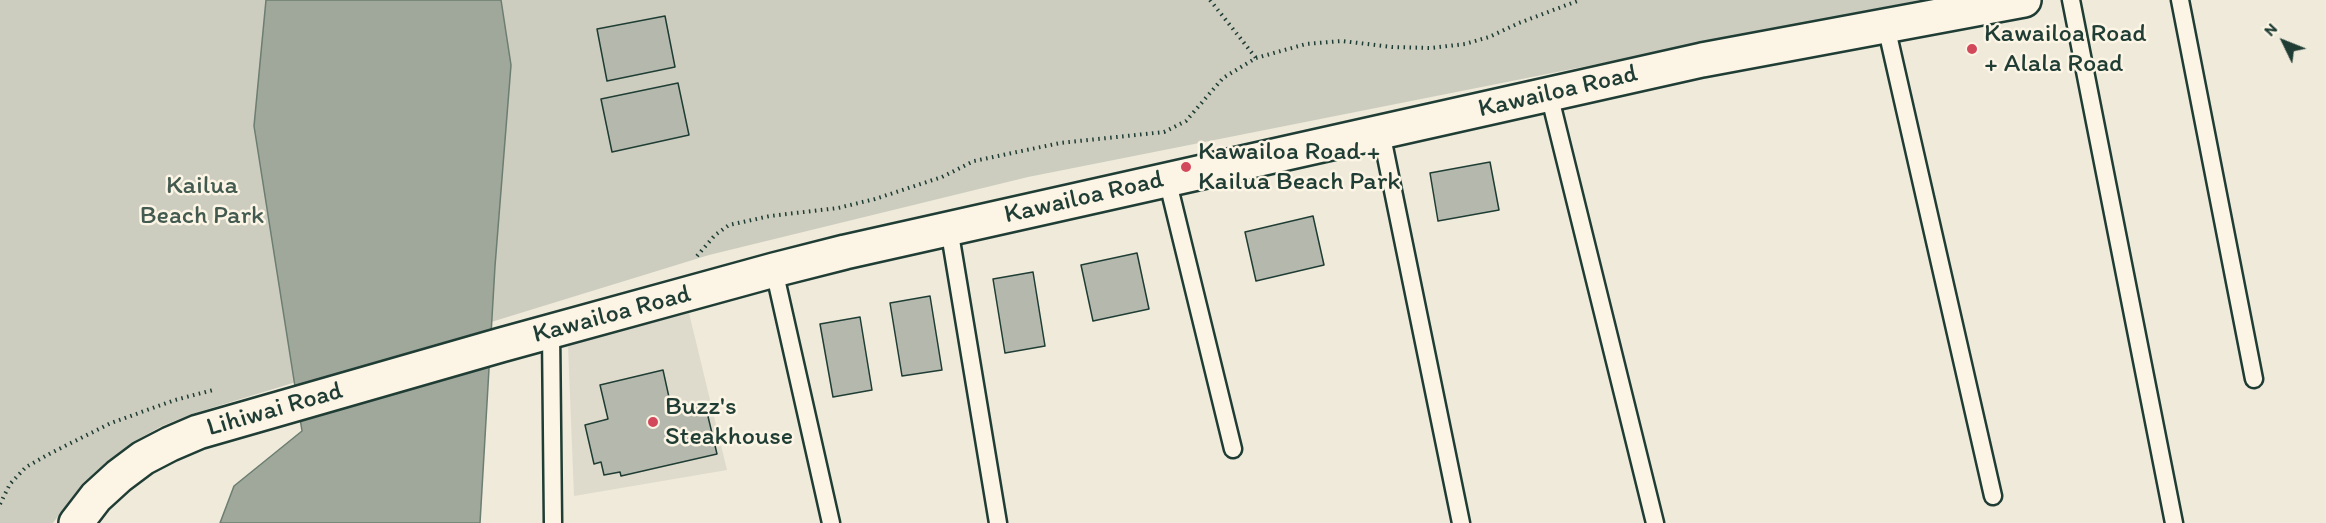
<!DOCTYPE html>
<html>
<head>
<meta charset="utf-8">
<style>
	body { margin:0 }
	#map { position:relative; width:2326px; height:523px; overflow:hidden; background:#efeada; font-family:Itim,sans-serif }
	canvas { display:block }
	.north { position:absolute; left:2254px; top:12px; width:60px; height:60px; -webkit-text-stroke:4px #fcf5e5; paint-order:stroke; rotate:313deg; font-size:16px; font-weight:700; line-height:24px; text-align:center; color:#1f3d34 }
	.north::after { content:''; display:block; margin:auto; width:21px; height:27px; background:#1f3d34; clip-path:polygon(50% 0,100% 100%,50% 72%,0 100%) }
</style>
</head>
<body>
<div id="map">
<canvas width="2326" height="523"></canvas>
<div class="north">N</div>
</div>
<script>
const c = document.querySelector('canvas').getContext('2d');
c.lineJoin = 'round';
function fill(path, color) { c.fillStyle = color; c.fill(path, 'evenodd'); }
const toPath = rows => new Path2D(rows.map(r => 'M' + r).join(''));
function trace(path, color, width, dash) { c.strokeStyle = color; c.lineWidth = width; c.lineCap = dash ? 'butt' : 'round'; c.setLineDash(dash || []); c.stroke(path); }
function write(font, color, halo, rows, align = 'center') {
  c.font = font + ' Itim,sans-serif'; c.lineWidth = 5; c.setLineDash([]); c.textBaseline = 'middle'; c.strokeStyle = halo; c.fillStyle = color; for (const [text, x, y, turn = 0] of rows) {
    c.save(); c.translate(x, y); c.rotate((+turn || 0) * Math.PI / 180); c.textAlign = isNaN(turn) ? turn : align; if (halo) c.strokeText(text, 0, 0); c.fillText(text, 0, 0); c.restore();
  }
}
fill(toPath([
	[689,313,727,470,574,496,568,345]
]), '#dedbcc');
fill(toPath([
	[0,0,1920,0,1028,177,709,255,192,414,162,426,133,442,106,462,82,484,53,523,0,523]
]), '#cccdbf');
const water = toPath([
	[266,0,501,0,511,65,495,266,480,523,220,523,234,486,302,431,254,126,266,0]
]);
fill(water, '#9fa89a');
trace(water, '#6c7d71', 1.5);
const building = toPath([
	[665,16,675,67,607,81,597,29,665,16],
	[678,83,689,135,612,152,601,99,678,83],
	[1490,162,1499,210,1438,221,1430,173,1490,162],
	[1313,216,1324,265,1256,281,1245,232,1313,216],
	[1137,253,1149,309,1093,321,1081,265,1137,253],
	[1033,272,1045,346,1005,353,993,279,1033,272],
	[930,296,942,370,902,376,890,303,930,296],
	[860,317,872,390,833,397,820,324,860,317],
	[663,370,672,411,705,404,717,454,621,476,620,472,604,475,601,462,594,464,585,425,608,419,600,385,663,370]
]);
fill(building, '#b5b9ad');
trace(building, '#1f3d34', 1.5);
const service = toPath([
	[2071,0,2174,523],
	[2180,0,2254,379],
	[1886,26,1993,496],
	[1549,94,1655,523],
	[1381,132,1461,523],
	[1167,179,1233,449],
	[949,228,998,523],
	[774,270,831,523],
	[551,331,553,523]
]);
const tertiary = toPath([
	[76,523,96,497,119,476,143,458,170,444,198,432,501,345,774,270,845,252,1702,60,2024,0]
]);
trace(service, '#1f3d34', 21);
trace(tertiary, '#1f3d34', 38);
trace(toPath([
	[1210,0,1256,58],
	[697,256,715,235,729,225,770,216,838,208,875,199,942,177,974,161,1060,143,1164,132,1186,121,1223,78,1256,58,1306,44,1342,41,1392,47,1431,48,1465,44,1489,37,1519,23,1580,0],
	[0,504,10,484,26,467,51,453,111,423,175,400,213,390]
]), '#1f3d34', 4, [1.5, 4.5]);
trace(service, '#fcf5e5', 16);
trace(tertiary, '#fcf5e5', 33);
for (const [x, y, r, color] of [
	[1972,49,6,"#d1495b"],
	[1186,167,6,"#d1495b"],
	[653,422,6,"#d1495b"]
]) { const dot = new Path2D(); dot.arc(x, y, r, 0, 2 * Math.PI); c.fillStyle = color; c.fill(dot); trace(dot, '#fcf5e5', 2); }
write('26px', '#1f3d34', '#fcf5e5', [
	["Kawailoa Road",1984,34],
	["+ Alala Road",1984,64],
	["Kawailoa Road +",1198,152],
	["Kailua Beach Park",1198,182],
	["Buzz's",665,407],
	["Steakhouse",665,437]
], 'left');
write('26px', '#1f3d34', '#fcf5e5', [
	["Kawailoa Road",1558,92,-13],
	["Kawailoa Road",1084,198,-13],
	["Kawailoa Road",612,315,-15],
	["Lihiwai Road",275,410,-16]
]);
write('26px', '#425a50', '#fcf5e5', [
	["Kailua",202,186],
	["Beach Park",202,216]
]);
</script>
</body>
</html>
